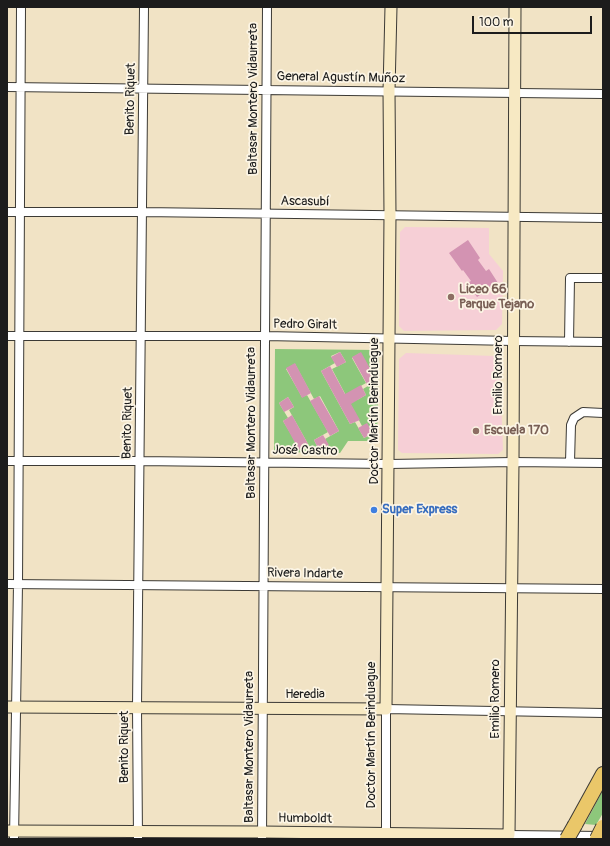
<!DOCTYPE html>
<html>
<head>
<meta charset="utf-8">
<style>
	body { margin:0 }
	#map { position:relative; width:610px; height:846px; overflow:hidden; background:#f1e3c5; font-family:Pangolin,sans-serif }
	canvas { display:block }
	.frame { position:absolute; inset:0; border:8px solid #1c1c1c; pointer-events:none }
	.scale { position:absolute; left:472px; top:16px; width:120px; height:18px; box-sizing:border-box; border:2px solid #1c1c1c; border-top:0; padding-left:5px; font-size:12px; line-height:14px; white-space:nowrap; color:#1c1c1c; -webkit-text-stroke:3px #fcf5e5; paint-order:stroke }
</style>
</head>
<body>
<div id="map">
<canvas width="610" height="846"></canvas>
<div class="frame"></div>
<div class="scale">100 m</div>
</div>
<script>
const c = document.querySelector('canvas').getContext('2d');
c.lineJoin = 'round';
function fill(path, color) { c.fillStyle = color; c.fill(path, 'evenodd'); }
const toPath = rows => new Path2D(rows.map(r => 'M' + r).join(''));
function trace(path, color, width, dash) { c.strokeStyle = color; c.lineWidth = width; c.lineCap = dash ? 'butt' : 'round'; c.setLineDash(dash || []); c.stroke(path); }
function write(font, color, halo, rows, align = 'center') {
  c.font = font + ' Pangolin,sans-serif'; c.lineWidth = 3.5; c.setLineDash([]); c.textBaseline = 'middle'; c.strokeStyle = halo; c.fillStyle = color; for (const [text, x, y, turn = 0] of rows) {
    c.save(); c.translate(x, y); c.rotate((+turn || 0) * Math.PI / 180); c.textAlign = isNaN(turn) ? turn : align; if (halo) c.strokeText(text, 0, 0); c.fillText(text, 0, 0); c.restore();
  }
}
fill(toPath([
	[405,227,489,228,489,254,503,271,502,324,496,330,404,331,399,326,400,232],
	[406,353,495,356,500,363,503,450,498,454,402,453,398,450,399,359]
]), '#f6cfd6');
fill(toPath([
	[275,349,379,350,377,441,348,441,340,453,274,452],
	[340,352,346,362,332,369,362,426,373,433,364,438,355,422,350,424,321,371,335,363,331,356],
	[360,353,376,381,363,389,366,395,357,400,352,391,366,383,352,358],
	[295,364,314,399,320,396,339,431,325,439,328,445,319,450,314,440,328,432,307,395,302,397,286,369],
	[288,397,294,407,289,410,308,444,300,449,283,421,288,418,279,403],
	[603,790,603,813,596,825,585,824]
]), '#8dc77b');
fill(toPath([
	[468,240,480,258,478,260,486,271,489,269,498,283,477,297,467,283,471,281,463,270,462,271,449,253],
	[340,352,346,362,337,367,331,357],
	[361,352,377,381,368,386,352,357],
	[295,363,311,393,302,398,286,368],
	[330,366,345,394,361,385,366,395,351,404,360,420,350,424,321,371],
	[319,396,339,431,330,436,310,401],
	[288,397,294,407,284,412,279,403],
	[292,415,308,444,299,450,283,421],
	[367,423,373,433,364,438,358,428],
	[323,435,329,445,319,450,314,440]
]), '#d393b2');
const street = toPath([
	[7,87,603,94],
	[7,212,142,212,603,218],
	[7,336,265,336,513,341,603,342],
	[569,342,570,278,603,278],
	[7,461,139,461,389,464,513,462,603,463],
	[570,462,571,425,574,418,583,412,603,413],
	[7,584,603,589],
	[386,838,386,709,603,713],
	[509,838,509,835,601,836],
	[14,839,18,584,21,7],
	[138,839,137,707,144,7],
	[262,839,267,7]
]);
const secondary = toPath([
	[7,707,386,709,390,215,389,91,391,7],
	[7,831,262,832,509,835,513,462,515,7]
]);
const highway = toPath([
	[575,825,603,774]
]);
trace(street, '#3c3a35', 10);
trace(secondary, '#3c3a35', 13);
trace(highway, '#3c3a35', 16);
trace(street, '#fff', 8);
trace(secondary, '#f7e9c3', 11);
trace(highway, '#eac769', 14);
const highwayBridge = toPath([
	[567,839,575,825],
	[597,839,603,827]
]);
trace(highwayBridge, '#3c3a35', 16, []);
trace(highwayBridge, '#eac769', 14);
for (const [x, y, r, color] of [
	[451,297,4,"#8d6e63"],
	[476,431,4,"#8d6e63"],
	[374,510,4,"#3f7fe0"]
]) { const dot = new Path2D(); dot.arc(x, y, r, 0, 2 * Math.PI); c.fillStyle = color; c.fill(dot); trace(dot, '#fcf5e5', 1.5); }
write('13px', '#1c1c1c', '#fcf5e5', [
	["General Agustín Muñoz",341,78,1],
	["Benito Riquet",131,99,-89],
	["Baltasar Montero Vidaurreta",254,99,-90],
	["Ascasubí",305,202,1],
	["Pedro Giralt",305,325,1],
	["Emilio Romero",499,375,-90],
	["Doctor Martín Berinduague",375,411,-90],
	["Benito Riquet",128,423,-89],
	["Baltasar Montero Vidaurreta",252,423,-90],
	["José Castro",305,451,1],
	["Rivera Indarte",305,574,1],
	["Heredia",305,695],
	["Emilio Romero",496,699,-90],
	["Doctor Martín Berinduague",372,735,-90],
	["Benito Riquet",125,747,-90],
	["Baltasar Montero Vidaurreta",250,747,-90],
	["Humboldt",305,819,1]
]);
write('bold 13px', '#785e54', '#fcf5e5', [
	["Liceo 66",459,290],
	["Parque Tejano",459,305],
	["Escuela 170",484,431]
], 'left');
write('bold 13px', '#366cbe', '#fcf5e5', [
	["Super Express",382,510]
], 'left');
</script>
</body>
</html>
